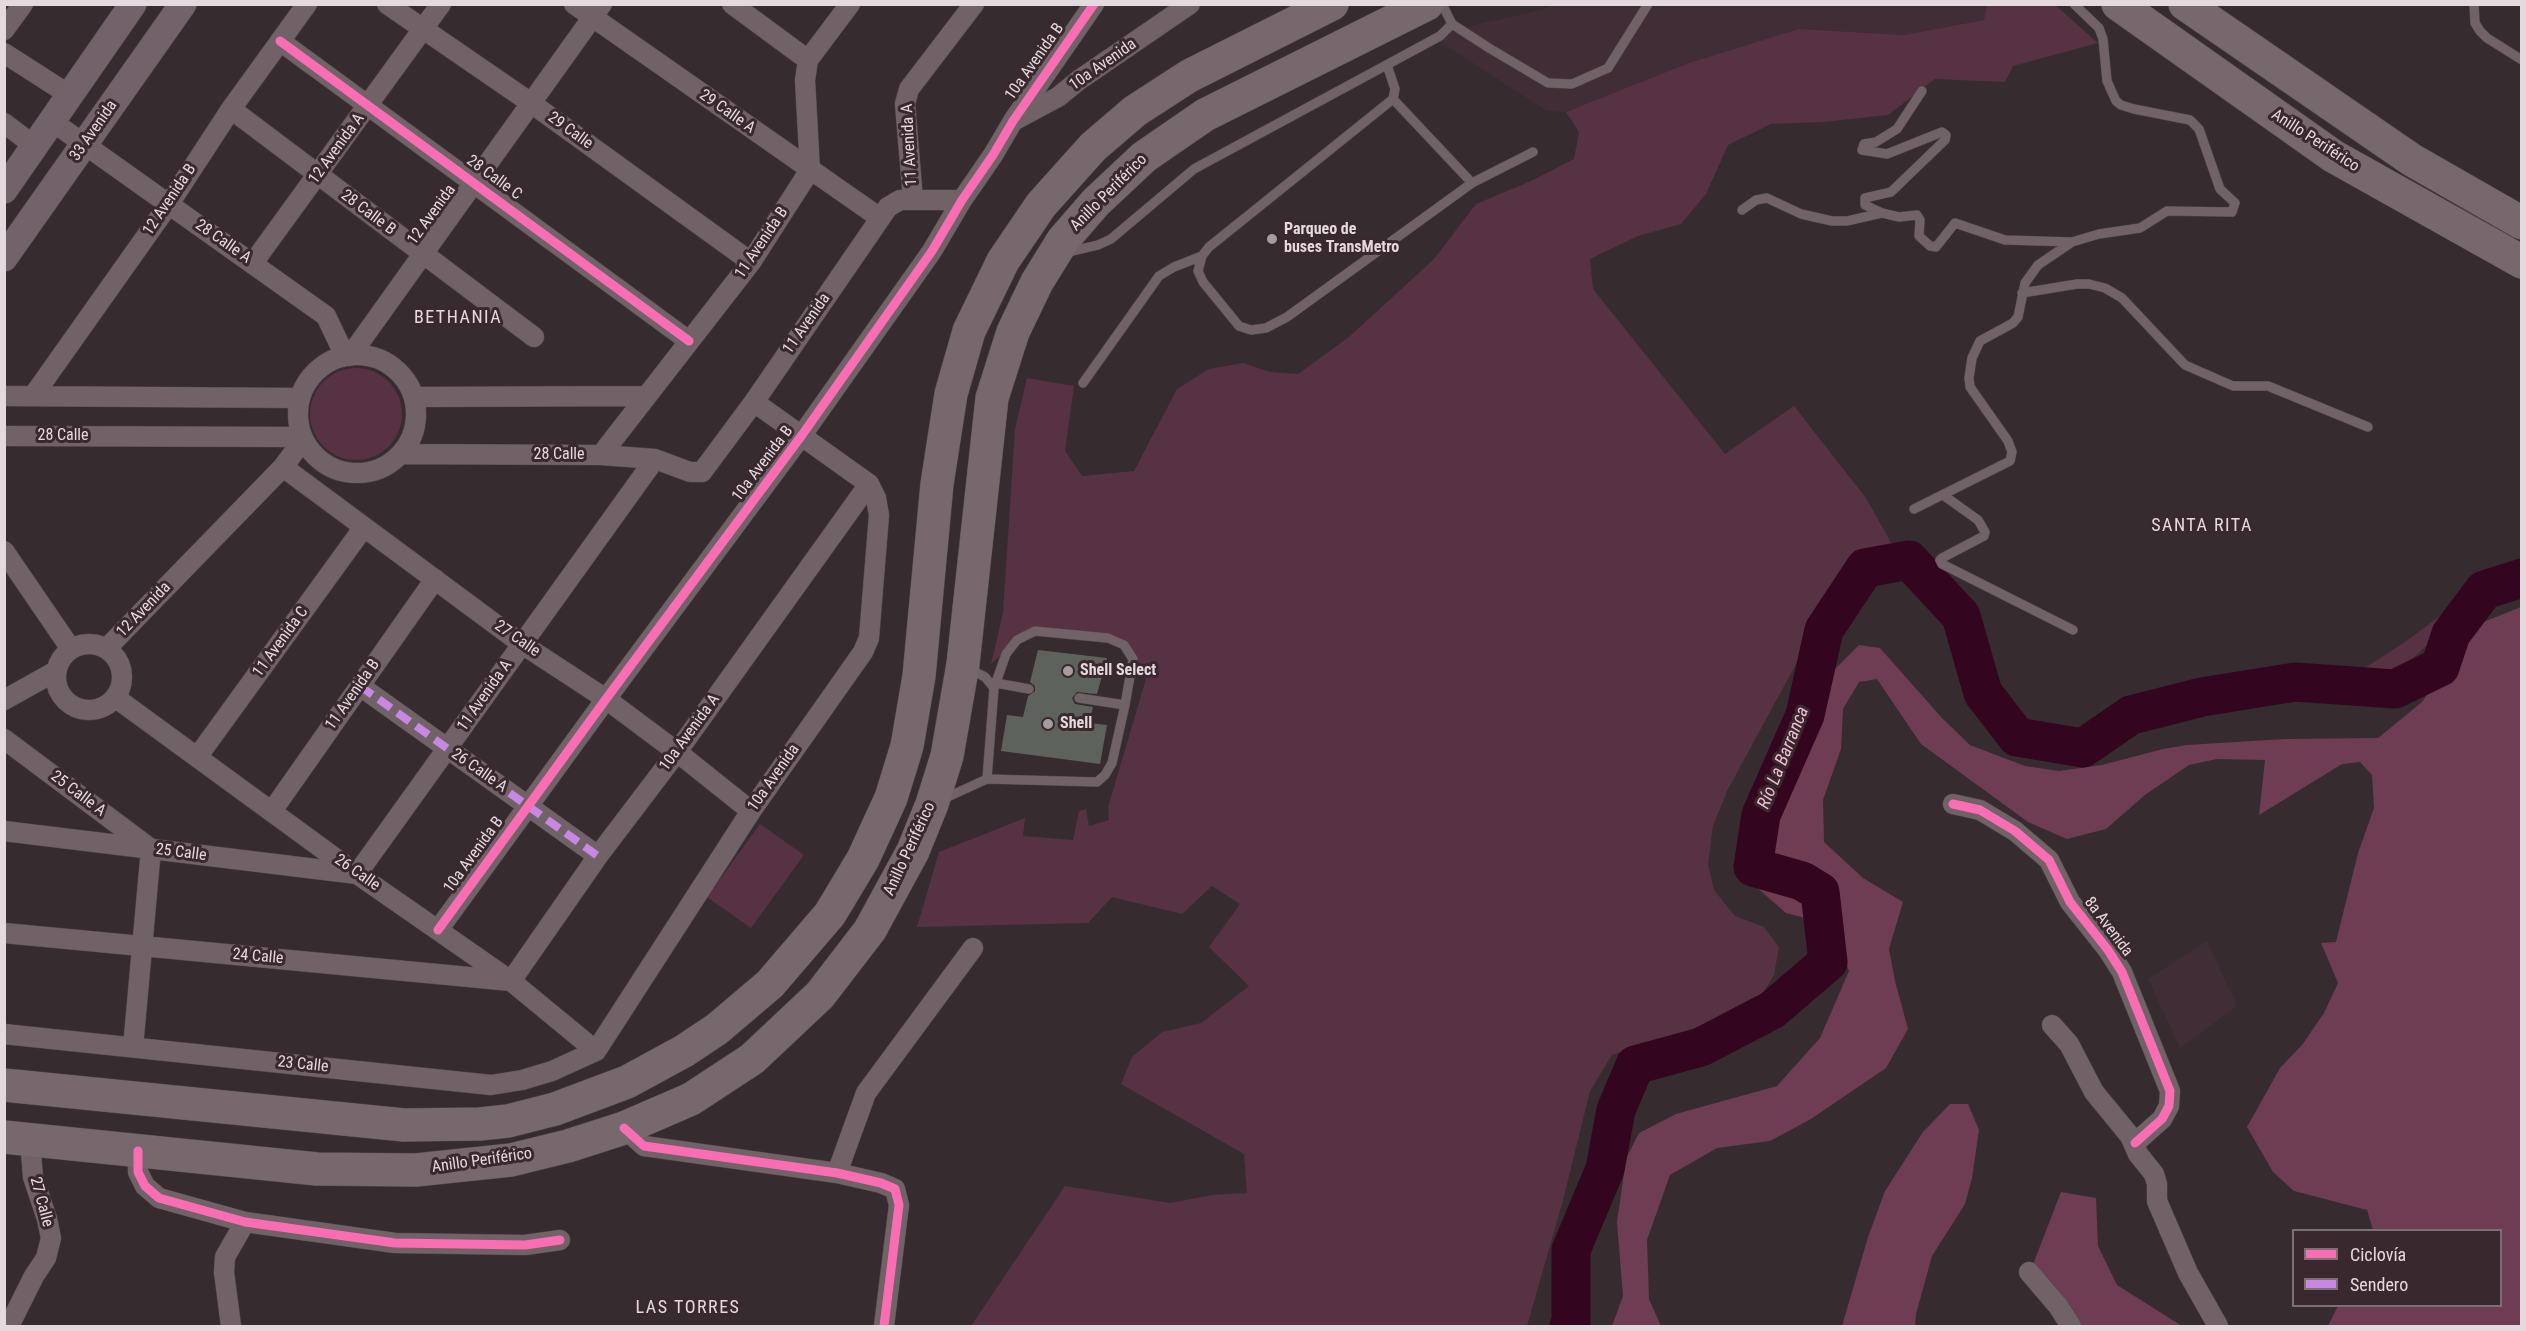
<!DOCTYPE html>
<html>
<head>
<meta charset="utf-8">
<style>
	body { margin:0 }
	#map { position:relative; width:2526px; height:1331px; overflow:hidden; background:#362c30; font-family:"Roboto Condensed",sans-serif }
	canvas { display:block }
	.frame { position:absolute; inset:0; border:6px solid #e4dade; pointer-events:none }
	.legend { position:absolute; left:2292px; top:1229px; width:210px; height:78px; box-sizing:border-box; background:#39292f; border:2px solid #7d7075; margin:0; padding:8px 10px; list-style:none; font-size:18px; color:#e4dade }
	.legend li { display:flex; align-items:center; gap:12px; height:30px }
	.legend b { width:30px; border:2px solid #7d7075 }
</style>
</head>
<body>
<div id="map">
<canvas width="2526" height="1331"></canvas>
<div class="frame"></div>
<ul class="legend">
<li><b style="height:8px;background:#f96db3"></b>Ciclovía</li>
<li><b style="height:8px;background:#c787e3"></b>Sendero</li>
</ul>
</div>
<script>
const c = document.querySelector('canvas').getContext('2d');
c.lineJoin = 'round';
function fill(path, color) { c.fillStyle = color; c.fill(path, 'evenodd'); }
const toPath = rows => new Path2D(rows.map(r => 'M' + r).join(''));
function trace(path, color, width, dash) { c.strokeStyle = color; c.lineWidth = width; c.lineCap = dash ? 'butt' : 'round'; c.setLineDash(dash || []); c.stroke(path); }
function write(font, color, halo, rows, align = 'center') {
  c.font = font + ' "Roboto Condensed",sans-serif'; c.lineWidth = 6; c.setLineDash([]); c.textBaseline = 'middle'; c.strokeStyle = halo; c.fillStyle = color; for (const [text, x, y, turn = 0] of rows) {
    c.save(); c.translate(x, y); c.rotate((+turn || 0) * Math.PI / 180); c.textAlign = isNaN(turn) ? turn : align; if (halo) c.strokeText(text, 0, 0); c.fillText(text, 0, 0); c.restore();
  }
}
fill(toPath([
	[1550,5,1987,5,1984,20,1904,35,1799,29,1566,112,1547,111,1430,35,1542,10],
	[2207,941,2237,1006,2180,1048,2148,979]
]), '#412d35');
fill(toPath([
	[2054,4,2098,43,2013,66,2005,82,1935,79,1888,115,1823,122,1771,124,1728,145,1706,194,1681,224,1638,236,1590,259,1593,289,1725,454,1794,406,1866,498,1903,564,1874,563,1839,585,1727,791,1713,826,1708,864,1714,890,1735,916,1764,927,1779,947,1774,975,1762,995,1701,1026,1612,1055,1590,1091,1562,1204,1527,1326,971,1326,1065,1186,1170,1203,1212,1195,1247,1193,1244,1154,1121,1084,1132,1057,1162,1032,1201,1023,1249,986,1209,947,1240,904,1212,886,1182,914,1112,897,1088,923,917,927,939,852,1025,818,1023,836,1073,840,1079,811,1086,809,1089,826,1109,820,1108,807,1146,679,1126,645,1024,635,991,664,1003,613,1015,429,1027,378,1074,386,1065,451,1082,476,1134,471,1177,389,1209,369,1243,363,1270,372,1298,374,1349,337,1434,259,1476,204,1531,181,1574,159,1579,132,1566,112,1689,63,1799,29,1904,35,1984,20,1987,5],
	'310 414a46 46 0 1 1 92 0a46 46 0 1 1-92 0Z',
	[2521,564,2521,585,2491,598,2438,635,2411,660,2371,683,2322,696,2405,642,2494,576],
	[760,824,804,855,751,928,707,897]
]), '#563242');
fill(toPath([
	[2521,607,2521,1326,2328,1326,2338,1306,2500,1306,2500,1230,2373,1230,2367,1210,2294,1191,2273,1172,2247,1127,2280,1068,2302,1045,2324,1013,2338,983,2321,943,2336,942,2358,853,2374,808,2372,775,2360,762,2342,764,2259,815,2265,760,2217,759,2189,765,2145,795,2106,829,2067,839,2028,822,1921,744,1877,679,1859,682,1843,709,1841,749,1823,800,1824,842,1863,878,1903,902,1889,949,1895,981,1908,1029,1886,1068,1811,1119,1770,1141,1717,1148,1670,1175,1647,1240,1649,1299,1661,1326,1612,1326,1623,1296,1617,1222,1626,1159,1639,1133,1676,1114,1777,1086,1820,1038,1849,971,1831,925,1786,913,1755,886,1751,839,1759,807,1833,671,1859,645,1880,648,1942,718,1970,745,2025,766,2059,771,2102,765,2163,749,2187,745,2285,739,2378,738,2422,702,2476,625],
	[1950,1104,1968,1104,1979,1130,1972,1178,1965,1204,1932,1256,1916,1314,1915,1326,1842,1326,1868,1237,1885,1191,1923,1132],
	[2061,1192,2096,1198,2098,1246,2117,1285,2182,1326,2077,1326,2032,1267]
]), '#6e3c53');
trace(toPath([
	[1569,1326,1571,1324,1571,1250,1605,1169,1616,1110,1635,1065,1701,1047,1772,1010,1828,962,1820,892,1802,881,1753,867,1761,815,1805,715,1824,630,1865,568,1909,560,1961,616,1983,693,2017,737,2083,748,2131,715,2202,697,2295,682,2395,689,2440,667,2451,634,2484,590,2522,578]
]), '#33051e', 39);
fill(toPath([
	[1038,650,1107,658,1097,694,1077,692,1072,698,1075,704,1093,707,1089,723,1107,725,1100,764,1001,751,1007,715,1023,717,1028,696,1035,691,1035,686,1030,682]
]), '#5e625c');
const lane = toPath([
	[1442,4,1452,24,1489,48,1548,83,1572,84,1608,68,1648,4],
	[2474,4,2475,23,2480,31,2487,38,2522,60],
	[1387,65,1395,89,1393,99,1209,247,1202,256,1198,271,1203,282,1239,326,1251,330,1266,328,1287,317,1472,183,1533,152],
	[1922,91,1897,129,1876,142,1864,144,1862,150,1887,154,1942,132,1946,135,1945,140,1891,192,1865,198,1865,205,1882,213,1899,217,1917,215,1920,220,1919,236,1930,246,1936,247,1955,223,2005,240,2072,242],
	[1393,99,1472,183],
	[1742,210,1756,200,1767,198,1801,214,1832,221,1847,221,1882,213],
	[1064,253,1098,245,1111,239,1194,169,1440,36,1452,24],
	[2022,293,2077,284,2089,284,2105,288,2122,298,2185,365,2233,386,2268,386,2368,427],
	[1083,383,1159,276,1174,267,1202,256],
	[1943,495,1978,520,1985,532,1984,536,1942,558,1940,560,1942,564,2073,630],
	[1914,509,2010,461,2012,452,2008,441,1970,387,1969,378,1972,358,1980,341,2013,323,2018,317,2025,283,2038,265,2072,242,2099,234,2140,228,2167,211,2232,212,2235,203,2220,189,2199,129,2190,120,2134,109,2121,105,2116,101,2107,81,2103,39,2099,28,2074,4],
	[968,668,985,677,994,688],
	[996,683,1029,689],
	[1079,698,1125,705],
	[941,800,987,779,1097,782,1105,775,1112,763,1125,705,1133,659,1124,645,1108,638,1035,631,1017,640,1006,654,994,688,987,779]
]);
const street = toPath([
	[387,4,531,103,751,262],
	[574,4,880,218],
	[732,4,808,60],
	[4,30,23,4],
	[280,41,689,341],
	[4,53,71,96],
	[231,109,534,337],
	[1015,120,1058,97,1079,80,1190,4],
	[53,122,326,316,345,356],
	[4,123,36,147],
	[913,199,905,104,909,89,974,4],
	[253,263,441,4],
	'298 414a59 59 0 1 1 118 0a59 59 0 1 1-118 0Z',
	[350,356,602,4],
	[4,396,299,398],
	[33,396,169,204,231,109,307,4],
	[414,397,647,396],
	[4,436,302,437],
	[401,454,601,455,655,459,690,472,702,472,754,402,888,207,900,200,962,200],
	[601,455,751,262,810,170,805,80,808,60,850,4],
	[283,467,522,644,606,699,677,752,751,811],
	[4,551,71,649],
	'56 677a33 33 0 1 1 66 0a33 33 0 1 1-66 0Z',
	[107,648,283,467,303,440],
	[360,686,598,856],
	[116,698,357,874,511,981,596,1051],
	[4,700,56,671],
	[4,739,151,849,133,1047],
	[198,756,364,527],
	[1953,804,1980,810,2015,831,2049,860,2070,902,2108,950,2122,972,2170,1091,2169,1106,2162,1119,2135,1143],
	[272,811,435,579],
	[4,831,357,874,655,459],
	[438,930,606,699,802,435,932,251,962,200,993,155,1013,121,1094,4],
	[4,933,511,981,598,856,677,752,869,484],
	[2052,1025,2069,1044,2094,1092,2130,1136,2138,1154,2154,1174,2157,1184,2157,1201,2188,1273,2218,1326],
	[4,1034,491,1085,522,1080,552,1071,596,1051],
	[596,1051,751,811,863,652,869,638,879,515,876,498,869,484,754,402],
	[624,1128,644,1146,837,1173,881,1183,895,1189,899,1205,884,1326],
	[138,1151,138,1172,145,1186,159,1198,245,1222,395,1243,525,1245,560,1240],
	[837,1173,866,1093,973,948],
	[2029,1272,2058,1306,2071,1326],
	[9,1326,34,1276,46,1258,51,1238,47,1219,33,1177,30,1140],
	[231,1326,224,1272,225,1257,245,1222]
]);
const secondary = toPath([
	[4,190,133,4],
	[4,258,183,4]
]);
const highway = toPath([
	[2118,4,2333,156,2522,262],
	[2185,4,2412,160,2522,223],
	[4,1085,404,1125,480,1124,508,1121,555,1109,627,1082,684,1051,717,1029,770,984,830,914,863,859,891,798,907,746,919,676,937,484,951,394,969,331,1003,261,1041,205,1093,147,1135,111,1189,76,1332,4],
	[4,1137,317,1169,416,1170,511,1160,568,1146,624,1128,691,1099,752,1059,820,995,870,930,913,851,932,804,947,756,963,664,992,398,1013,332,1037,282,1063,240,1096,202,1144,157,1205,115,1427,4]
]);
trace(lane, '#51494c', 10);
trace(street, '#51494c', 21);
trace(secondary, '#51494c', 28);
trace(highway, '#51494c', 34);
trace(lane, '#706267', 9);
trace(street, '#706267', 20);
trace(secondary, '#72636a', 27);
trace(highway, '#76686c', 33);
trace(toPath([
	[360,686,598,856]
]), '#c787e3', 8, [15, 8]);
trace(toPath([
	[280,41,689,341],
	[1953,804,1980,810,2015,831,2049,860,2070,902,2108,950,2122,972,2170,1091,2169,1106,2162,1119,2135,1143],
	[438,930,606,699,802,435,932,251,962,200,993,155,1013,121,1094,4],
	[624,1128,644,1146,837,1173,881,1183,895,1189,899,1205,884,1326],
	[138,1151,138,1172,145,1186,159,1198,245,1222,395,1243,525,1245,560,1240]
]), '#f96db3', 9);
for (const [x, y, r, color] of [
	[1272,239,6,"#a79da1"],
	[1068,671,6,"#a79da1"],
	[1048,724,6,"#a79da1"]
]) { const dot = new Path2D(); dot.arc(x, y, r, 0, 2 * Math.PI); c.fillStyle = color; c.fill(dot); trace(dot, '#39292f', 2); }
write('16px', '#e4dade', '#39292f', [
	["10a Avenida B",1035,62,-55],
	["10a Avenida",1103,65,-35],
	["29 Calle A",727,112,35],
	["33 Avenida",94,131,-55],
	["29 Calle",570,131,36],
	["Anillo Periférico",2315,141,33],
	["11 Avenida A",910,145,-93],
	["12 Avenida A",337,149,-54],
	["28 Calle C",494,178,36],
	["Anillo Periférico",1109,193,-45],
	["12 Avenida B",170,200,-56],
	["28 Calle B",368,213,37],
	["12 Avenida",432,215,-54],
	["28 Calle A",223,242,35],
	["11 Avenida B",762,243,-56],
	["11 Avenida",807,324,-55],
	["28 Calle",63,436],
	["28 Calle",559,455],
	["10a Avenida B",763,464,-53],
	["12 Avenida",144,610,-46],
	["27 Calle",517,639,35],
	["11 Avenida C",281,642,-54],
	["11 Avenida B",353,695,-55],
	["11 Avenida A",485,696,-55],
	["10a Avenida A",690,733,-54],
	["26 Calle A",479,771,35],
	["10a Avenida",774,778,-55],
	["25 Calle A",78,794,37],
	["Anillo Periférico",910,849,-65],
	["25 Calle",181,853,7],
	["10a Avenida B",474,855,-54],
	["26 Calle",357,873,35],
	["8a Avenida",2108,927,53],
	["24 Calle",258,957,5],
	["23 Calle",303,1065,6],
	["Anillo Periférico",482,1161,-8],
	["27 Calle",41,1202,75]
]);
write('bold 16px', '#e4dade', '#39292f', [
	["Parqueo de",1284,230],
	["buses TransMetro",1284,248],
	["Shell Select",1080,671],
	["Shell",1060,724]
], 'left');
c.letterSpacing = '1.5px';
write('18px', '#e4dade', '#39292f', [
	["BETHANIA",458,318],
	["SANTA RITA",2202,526],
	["LAS TORRES",688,1308]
]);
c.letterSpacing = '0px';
write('italic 18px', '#f6bed5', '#39292f', [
	["Río La Barranca",1784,758,-68]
]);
</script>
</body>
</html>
